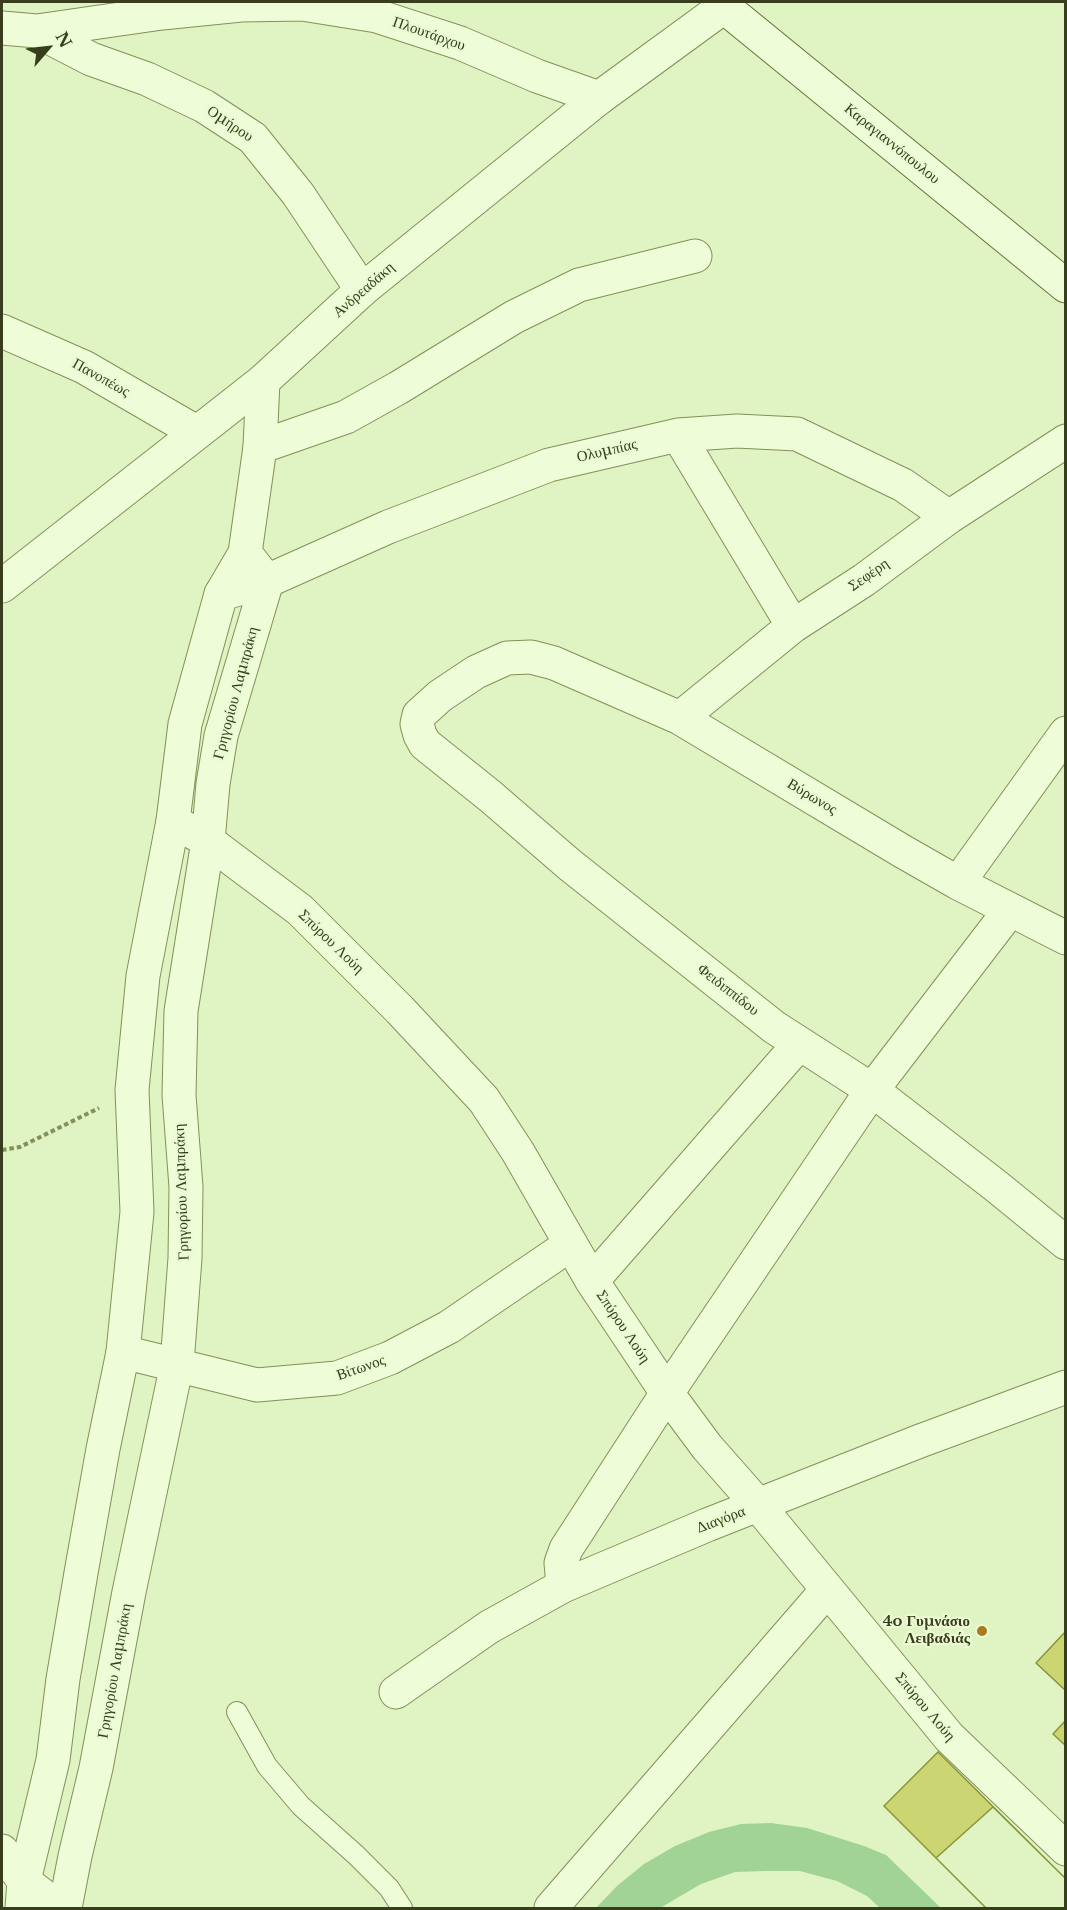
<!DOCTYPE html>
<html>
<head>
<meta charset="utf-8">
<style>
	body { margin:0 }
	#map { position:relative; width:1067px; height:1910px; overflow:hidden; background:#e0f3c2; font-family:"Libre Baskerville",serif }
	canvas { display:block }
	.frame { position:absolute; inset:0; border:3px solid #383e1d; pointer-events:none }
	.north { position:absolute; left:18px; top:18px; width:60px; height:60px; -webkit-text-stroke:4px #eafad3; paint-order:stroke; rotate:62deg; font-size:16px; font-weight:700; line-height:24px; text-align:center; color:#383e1d }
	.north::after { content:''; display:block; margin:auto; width:21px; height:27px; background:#383e1d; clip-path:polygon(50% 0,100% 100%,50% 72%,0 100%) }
</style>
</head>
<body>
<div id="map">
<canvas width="1067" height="1910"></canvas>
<div class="frame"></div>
<div class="north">N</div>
</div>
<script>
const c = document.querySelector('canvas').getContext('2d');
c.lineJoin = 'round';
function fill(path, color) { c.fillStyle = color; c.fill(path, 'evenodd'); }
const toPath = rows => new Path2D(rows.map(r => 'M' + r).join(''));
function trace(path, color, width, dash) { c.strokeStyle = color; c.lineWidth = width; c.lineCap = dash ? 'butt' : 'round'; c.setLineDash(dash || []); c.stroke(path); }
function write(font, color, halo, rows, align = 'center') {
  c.font = font + ' "Libre Baskerville",serif'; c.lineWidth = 4.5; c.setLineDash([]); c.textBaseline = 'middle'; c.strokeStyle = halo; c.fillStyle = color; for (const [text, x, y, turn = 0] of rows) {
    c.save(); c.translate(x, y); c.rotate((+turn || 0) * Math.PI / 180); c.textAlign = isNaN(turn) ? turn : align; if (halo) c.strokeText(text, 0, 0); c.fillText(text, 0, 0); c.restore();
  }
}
fill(toPath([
	[771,1823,807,1828,864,1846,886,1855,941,1908,880,1908,867,1896,837,1881,800,1871,766,1871,735,1872,701,1884,660,1908,596,1908,617,1886,644,1864,675,1846,709,1832,741,1824]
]), '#a0d394');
const building = toPath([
	[1066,1631,1066,1691,1036,1663,1066,1631],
	[1066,1720,1066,1746,1053,1734,1066,1720],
	[938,1752,1066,1879,1066,1908,986,1908,884,1806,938,1752],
	[993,1807,1066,1879,1066,1908,986,1908,936,1858,993,1807]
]);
fill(building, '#cbd673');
trace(building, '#8a9339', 1.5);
const service = toPath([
	[237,1712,267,1766,301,1806,356,1855,389,1888,402,1908]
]);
const minor = toPath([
	[2,28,37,31,162,13,241,5,302,4,377,16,460,43,537,76,599,98],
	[37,31,91,59,147,79,204,106,253,138,298,194,362,290],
	[2,331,84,367,196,432],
	[678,435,793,626],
	[260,447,346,417,398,388,514,317,579,285,695,256],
	[2,586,263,381],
	[221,594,267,581,388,527,549,465,678,435,737,431,797,434,903,485,949,517],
	[680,718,793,626,864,580,949,517,1066,441],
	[173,821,208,841,300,910,400,1010,484,1100,518,1152,592,1281,667,1393,707,1447,758,1505,949,1737,1066,1849],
	[958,883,1066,733],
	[1066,938,958,883,902,851,680,718,554,663,531,657,507,658,476,672,440,696,419,715,417,724,420,735,425,744,490,796,570,865,774,1027,872,1090,996,1186,1066,1243],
	[592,1281,799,1044],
	[123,1352,257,1385,337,1378,390,1358,449,1327,571,1244],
	[563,1586,561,1563,566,1549,667,1393,872,1090,1010,910],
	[396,1692,489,1627,563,1586,707,1525,920,1441,1066,1387],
	[2,1851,24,1881,22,1908],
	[551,1908,827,1590]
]);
const tertiary = toPath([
	[59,1908,24,1881,53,1760,63,1679,81,1573,103,1449,123,1352,137,1212,132,1090,143,976,173,821,185,724,221,594,245,553,260,447,263,381,362,290,599,98,725,6],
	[65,1908,75,1856,96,1768,129,1592,177,1364,185,1258,186,1187,179,1095,181,1011,208,841,213,784,221,736,267,581,245,553]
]);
const secondary = toPath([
	[718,2,1066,286]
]);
trace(service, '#839057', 22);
trace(minor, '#839057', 35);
trace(tertiary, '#839057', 35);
trace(secondary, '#67723a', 35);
trace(toPath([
	[2,1150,20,1147,99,1108]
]), '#839057', 4, [4.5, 3]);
trace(service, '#eefdd7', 20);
trace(minor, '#eefdd7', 33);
trace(tertiary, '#eefdd7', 33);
trace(secondary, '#eefdd7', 33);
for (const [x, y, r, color] of [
	[982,1631,6,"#a77d1f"]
]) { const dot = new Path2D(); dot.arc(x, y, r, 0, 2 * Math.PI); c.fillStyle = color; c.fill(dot); trace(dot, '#eafad3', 2); }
write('15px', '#383e1d', '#eafad3', [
	["Πλουτάρχου",429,34,19],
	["Ομήρου",230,124,34],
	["Καραγιαννόπουλου",892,144,39],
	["Ανδρεαδάκη",364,290,-41],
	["Πανοπέως",101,378,29],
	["Ολυμπίας",607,451,-13],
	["Σεφέρη",869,575,-35],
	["Γρηγορίου Λαμπράκη",236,693,-75],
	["Βύρωνος",812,797,31],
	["Σπύρου Λούη",331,942,44],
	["Φειδιππίδου",728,990,38],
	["Γρηγορίου Λαμπράκη",182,1192,-92],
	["Σπύρου Λούη",623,1327,56],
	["Βίτωνος",361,1368,-19],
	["Διαγόρα",721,1520,-21],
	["Γρηγορίου Λαμπράκη",115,1671,-80],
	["Σπύρου Λούη",925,1707,50]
]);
write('bold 15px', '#383e1d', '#eafad3', [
	["4o Γυμνάσιο",970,1622],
	["Λειβαδιάς",970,1639]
], 'right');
</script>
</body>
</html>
